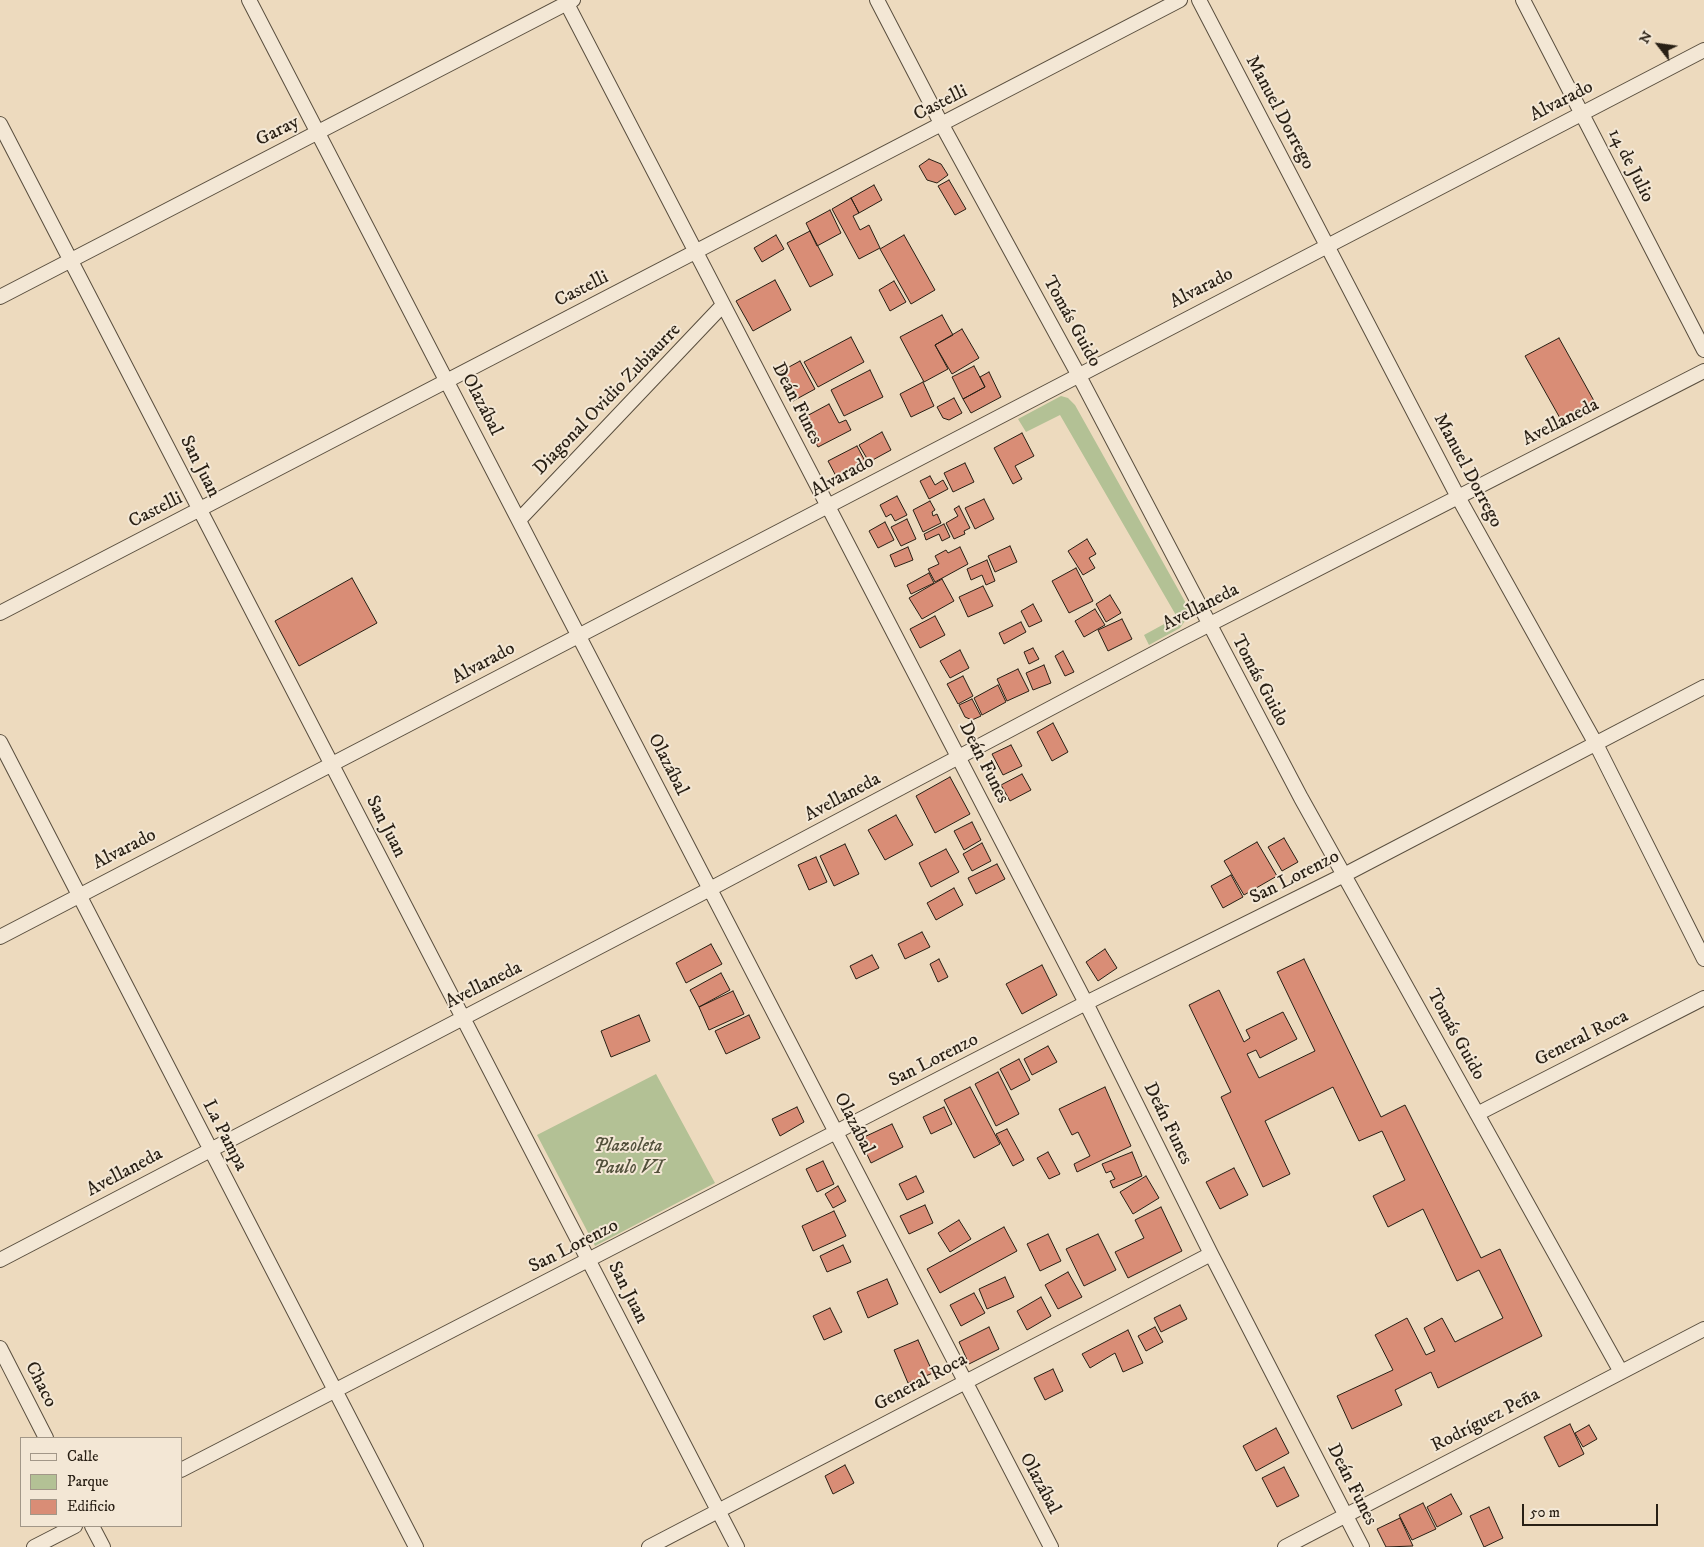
<!DOCTYPE html>
<html>
<head>
<meta charset="utf-8">
<style>
	body { margin:0 }
	#map { position:relative; width:1704px; height:1547px; overflow:hidden; background:#eddabe; font-family:"IM FELL DW Pica",serif }
	canvas { display:block }
	.legend { position:absolute; left:20px; top:1437px; width:162px; height:90px; box-sizing:border-box; background:#f3e7d5; border:1px solid #a29788; margin:0; padding:6px 9px; list-style:none; font-size:15px; color:#281f14 }
	.legend li { display:flex; align-items:center; gap:10px; height:25px }
	.legend b { width:25px; border:1px solid #a29788 }
	.north { position:absolute; left:1634px; top:20px; width:50px; height:50px; -webkit-text-stroke:4px #f3e7d5; paint-order:stroke; rotate:300deg; font-size:14px; font-weight:700; line-height:20px; text-align:center; color:#281f14 }
	.north::after { content:''; display:block; margin:auto; width:18px; height:22px; background:#281f14; clip-path:polygon(50% 0,100% 100%,50% 72%,0 100%) }
	.scale { position:absolute; left:1522px; top:1504px; width:136px; height:22px; box-sizing:border-box; border:2px solid #281f14; border-top:0; padding-left:6px; font-size:15px; line-height:18px; white-space:nowrap; color:#281f14; -webkit-text-stroke:4px #f3e7d5; paint-order:stroke }
</style>
</head>
<body>
<div id="map">
<canvas width="1704" height="1547"></canvas>
<ul class="legend">
<li><b style="height:6px;background:#f3e7d5"></b>Calle</li>
<li><b style="height:14px;background:#b3c195"></b>Parque</li>
<li><b style="height:14px;background:#d98d76"></b>Edificio</li>
</ul>
<div class="north">N</div>
<div class="scale">50 m</div>
</div>
<script>
const c = document.querySelector('canvas').getContext('2d');
c.lineJoin = 'round';
function fill(path, color) { c.fillStyle = color; c.fill(path, 'evenodd'); }
const toPath = rows => new Path2D(rows.map(r => 'M' + r).join(''));
function trace(path, color, width, dash) { c.strokeStyle = color; c.lineWidth = width; c.lineCap = dash ? 'butt' : 'round'; c.setLineDash(dash || []); c.stroke(path); }
function write(font, color, halo, rows, align = 'center') {
  c.font = font + ' "IM FELL DW Pica",serif'; c.lineWidth = 4; c.setLineDash([]); c.textBaseline = 'middle'; c.strokeStyle = halo; c.fillStyle = color; for (const [text, x, y, turn = 0] of rows) {
    c.save(); c.translate(x, y); c.rotate((+turn || 0) * Math.PI / 180); c.textAlign = isNaN(turn) ? turn : align; if (halo) c.strokeText(text, 0, 0); c.fillText(text, 0, 0); c.restore();
  }
}
fill(toPath([
	[1061,396,1068,398,1075,405,1188,607,1189,613,1187,618,1180,628,1149,645,1144,635,1177,617,1060,415,1026,432,1018,419],
	[656,1074,715,1183,595,1246,537,1135]
]), '#b3c195');
const building = toPath([
	[929,159,941,164,948,175,937,183,927,180,919,166,929,159],
	[949,180,966,209,955,215,938,186,949,180],
	[874,185,882,200,859,213,851,198,874,185],
	[851,198,859,213,853,216,860,230,869,225,880,248,859,259,832,209,851,198],
	[830,210,841,233,817,246,806,223,830,210],
	[810,231,833,275,810,287,787,243,810,231],
	[776,235,784,249,762,262,754,248,776,235],
	[904,235,935,290,911,304,880,249,904,235],
	[775,280,791,310,753,331,736,301,775,280],
	[894,281,906,302,890,311,879,290,894,281],
	[942,315,953,335,935,345,948,369,924,382,900,337,942,315],
	[962,329,979,358,952,374,935,345,962,329],
	[851,337,864,362,818,387,804,362,851,337],
	[1559,338,1598,408,1565,427,1525,356,1559,338],
	[800,361,815,389,793,401,778,373,800,361],
	[974,366,985,387,963,399,952,377,974,366],
	[870,370,883,397,844,416,831,390,870,370],
	[989,372,1001,397,971,413,963,399,985,387,980,377,989,372],
	[923,382,934,406,911,417,900,394,923,382],
	[954,398,962,413,949,420,943,418,937,407,954,398],
	[829,404,839,423,846,420,851,430,818,447,803,418,829,404],
	[882,432,891,450,869,462,859,445,882,432],
	[1022,433,1034,456,1015,466,1022,479,1013,484,994,448,1022,433],
	[857,446,866,463,837,478,828,461,857,446],
	[965,463,974,482,953,492,944,473,965,463],
	[930,476,935,485,943,480,948,489,929,499,920,481,930,476],
	[897,496,907,515,895,521,891,514,886,517,880,505,897,496],
	[984,499,994,519,975,529,965,508,984,499],
	[930,501,935,510,932,512,933,516,937,514,941,523,923,532,913,510,930,501],
	[959,506,970,528,964,531,965,534,954,539,946,523,958,516,954,509,959,506],
	[907,519,916,539,901,546,891,527,907,519],
	[885,522,894,540,878,548,869,531,885,522],
	[944,524,950,537,942,541,939,534,926,540,924,534,944,524],
	[1087,539,1096,554,1089,558,1095,568,1083,575,1068,551,1087,539],
	[1010,546,1017,562,995,572,988,556,1010,546],
	[908,547,913,560,895,567,890,555,908,547],
	[960,547,968,564,935,582,928,569,939,564,935,556,946,550,948,553,960,547],
	[987,560,995,581,986,585,982,575,971,580,967,569,987,560],
	[1076,568,1093,601,1069,613,1052,581,1076,568],
	[929,573,934,583,911,594,907,585,929,573],
	[352,578,377,623,299,666,275,621,352,578],
	[942,579,954,601,922,619,909,598,942,579],
	[983,586,993,606,968,617,959,597,983,586],
	[1110,595,1121,613,1106,622,1096,604,1110,595],
	[1033,604,1042,621,1029,627,1021,611,1033,604],
	[1095,609,1105,625,1084,637,1075,621,1095,609],
	[935,616,945,635,920,648,910,629,935,616],
	[1122,619,1132,639,1108,651,1098,630,1122,619],
	[1021,622,1026,632,1004,644,999,633,1021,622],
	[1033,648,1039,659,1029,664,1024,652,1033,648],
	[960,650,969,668,950,678,940,661,960,650],
	[1063,651,1074,672,1065,676,1055,656,1063,651],
	[1044,665,1051,683,1033,690,1026,673,1044,665],
	[1018,669,1029,691,1007,701,997,679,1018,669],
	[963,676,973,696,958,704,947,684,963,676],
	[998,685,1006,702,982,715,974,698,998,685],
	[972,699,981,716,972,720,965,717,959,705,972,699],
	[1053,723,1068,752,1052,761,1037,732,1053,723],
	[1011,745,1022,766,1003,775,992,754,1011,745],
	[1022,774,1031,790,1010,801,1001,785,1022,774],
	[950,777,970,814,935,833,916,796,950,777],
	[896,815,913,845,885,860,868,830,896,815],
	[972,822,981,840,964,850,954,831,972,822],
	[1284,838,1298,862,1282,871,1268,847,1284,838],
	[1257,842,1277,876,1244,895,1224,861,1257,842],
	[982,843,991,861,972,871,963,854,982,843],
	[845,844,859,874,834,886,820,856,845,844],
	[946,849,959,872,931,887,919,863,946,849],
	[816,857,827,882,809,890,798,865,816,857],
	[997,864,1005,879,976,894,968,878,997,864],
	[1231,875,1243,897,1223,908,1211,886,1231,875],
	[954,888,963,905,936,920,927,903,954,888],
	[922,932,930,947,905,959,898,944,922,932],
	[711,944,722,964,686,983,676,963,711,944],
	[1105,949,1117,968,1098,981,1086,962,1105,949],
	[872,955,879,968,856,979,850,966,872,955],
	[939,959,948,977,938,982,930,964,939,959],
	[1304,959,1381,1117,1405,1105,1481,1258,1500,1249,1542,1336,1438,1388,1431,1372,1395,1390,1402,1405,1352,1429,1337,1396,1393,1370,1375,1335,1407,1318,1426,1355,1435,1351,1424,1328,1442,1318,1455,1342,1503,1318,1479,1270,1457,1281,1423,1209,1388,1227,1373,1196,1405,1180,1382,1131,1359,1141,1333,1087,1265,1121,1290,1174,1263,1187,1221,1097,1231,1092,1189,1005,1219,990,1244,1042,1250,1038,1246,1030,1283,1012,1297,1039,1260,1058,1256,1050,1247,1054,1259,1078,1315,1051,1277,972,1304,959],
	[1042,965,1057,995,1022,1014,1006,984,1042,965],
	[721,973,730,990,699,1007,690,990,721,973],
	[733,991,744,1014,709,1030,699,1007,733,991],
	[639,1015,650,1041,611,1057,601,1031,639,1015],
	[749,1015,760,1038,726,1054,715,1031,749,1015],
	[1048,1046,1057,1062,1032,1075,1024,1059,1048,1046],
	[1019,1059,1030,1080,1011,1090,1000,1069,1019,1059],
	[998,1072,1019,1114,996,1126,975,1084,998,1072],
	[970,1087,1000,1144,974,1158,944,1100,970,1087],
	[1105,1087,1131,1146,1077,1172,1074,1164,1090,1156,1078,1132,1072,1135,1059,1109,1105,1087],
	[797,1107,804,1122,780,1136,772,1119,797,1107],
	[944,1107,952,1124,931,1134,923,1117,944,1107],
	[892,1124,903,1147,871,1163,860,1139,892,1124],
	[1007,1129,1024,1160,1013,1166,996,1134,1007,1129],
	[1048,1152,1060,1174,1049,1179,1037,1158,1048,1152],
	[1132,1152,1142,1176,1113,1188,1110,1181,1115,1179,1111,1171,1106,1173,1102,1164,1132,1152],
	[823,1161,834,1184,817,1192,806,1169,823,1161],
	[1234,1168,1248,1195,1220,1209,1206,1182,1234,1168],
	[916,1176,924,1192,907,1200,899,1184,916,1176],
	[1146,1176,1159,1198,1133,1214,1120,1192,1146,1176],
	[838,1186,846,1201,833,1208,825,1194,838,1186],
	[925,1205,933,1223,909,1234,900,1216,925,1205],
	[1161,1207,1182,1251,1128,1278,1115,1252,1144,1238,1135,1220,1161,1207],
	[834,1211,846,1236,813,1251,802,1226,834,1211],
	[959,1220,971,1239,950,1252,938,1233,959,1220],
	[1004,1227,1017,1251,940,1293,927,1269,1004,1227],
	[1048,1234,1061,1261,1040,1271,1027,1244,1048,1234],
	[1098,1234,1116,1270,1084,1286,1066,1249,1098,1234],
	[843,1245,851,1262,827,1272,820,1256,843,1245],
	[1068,1272,1082,1297,1058,1309,1045,1285,1068,1272],
	[1005,1277,1014,1297,987,1309,979,1289,1005,1277],
	[887,1279,898,1304,868,1318,857,1292,887,1279],
	[974,1293,985,1313,961,1326,950,1305,974,1293],
	[1041,1297,1051,1316,1027,1330,1017,1311,1041,1297],
	[1180,1305,1187,1319,1161,1332,1154,1318,1180,1305],
	[830,1308,842,1332,824,1340,813,1316,830,1308],
	[989,1327,999,1349,969,1364,959,1342,989,1327],
	[1155,1327,1163,1342,1146,1351,1138,1336,1155,1327],
	[1128,1330,1143,1363,1123,1372,1115,1353,1090,1368,1082,1354,1128,1330],
	[918,1340,933,1373,908,1383,894,1350,918,1340],
	[1053,1369,1063,1391,1045,1400,1034,1378,1053,1369],
	[1570,1424,1584,1454,1559,1467,1544,1437,1570,1424],
	[1589,1425,1597,1439,1583,1447,1575,1433,1589,1425],
	[1276,1428,1289,1453,1256,1471,1243,1446,1276,1428],
	[845,1465,854,1483,833,1494,825,1476,845,1465],
	[1284,1467,1299,1496,1277,1507,1262,1478,1284,1467],
	[1451,1494,1462,1514,1437,1527,1427,1507,1451,1494],
	[1423,1503,1436,1529,1412,1540,1399,1515,1423,1503],
	[1489,1507,1503,1538,1484,1547,1470,1516,1489,1507],
	[1400,1518,1413,1546,1386,1547,1377,1529,1400,1518]
]);
fill(building, '#d98d76');
trace(building, '#281f14', 1);
const minor = toPath([
	[249,0,1051,1547],
	[565,0,1086,1003,1211,1254,1362,1547],
	[877,0,942,125,1078,374,1301,798,1621,1372],
	[1199,0,1458,497,1596,744,1704,959],
	[1523,0,1704,350],
	[0,124,737,1547],
	[0,297,573,0],
	[519,520,723,305],
	[0,613,1180,0],
	[0,742,416,1547],
	[0,937,1704,50],
	[1477,1114,1704,998],
	[0,1260,710,889,1181,639,1704,371],
	[0,1348,46,1438],
	[181,1470,1086,1003,1344,875,1704,687],
	[92,1526,103,1547],
	[34,1547,75,1526],
	[649,1547,1211,1254],
	[1285,1547,1704,1329]
]);
trace(minor, '#594e3e', 16);
trace(minor, '#f3e7d5', 14);
write('19px', '#281f14', '#f3e7d5', [
	["Alvarado",1562,102,-27],
	["Castelli",941,104,-27],
	["Manuel Dorrego",1279,113,62],
	["Garay",278,132,-27],
	["14 de Julio",1630,166,63],
	["Alvarado",1202,289,-27],
	["Castelli",582,290,-27],
	["Tomás Guido",1071,322,61],
	["Diagonal Ovidio Zubiaurre",608,400,-46],
	["Deán Funes",796,404,63],
	["Olazábal",481,405,63],
	["Avellaneda",1561,423,-27],
	["San Juan",199,467,63],
	["Manuel Dorrego",1467,471,62],
	["Alvarado",843,477,-28],
	["Castelli",156,511,-27],
	["Avellaneda",1201,608,-27],
	["Alvarado",484,664,-28],
	["Tomás Guido",1259,681,62],
	["Deán Funes",983,763,63],
	["Olazábal",667,765,63],
	["Avellaneda",843,798,-28],
	["San Juan",385,827,63],
	["Alvarado",125,850,-27],
	["San Lorenzo",1295,878,-27],
	["Avellaneda",484,986,-27],
	["Tomás Guido",1455,1035,61],
	["General Roca",1582,1039,-27],
	["San Lorenzo",934,1061,-27],
	["Olazábal",853,1124,63],
	["Deán Funes",1167,1124,64],
	["La Pampa",224,1136,63],
	["Avellaneda",125,1173,-28],
	["San Lorenzo",574,1247,-27],
	["San Juan",627,1293,63],
	["General Roca",921,1383,-28],
	["Chaco",40,1385,63],
	["Rodríguez Peña",1486,1421,-27],
	["Olazábal",1039,1484,62],
	["Deán Funes",1351,1485,63]
]);
write('italic 19px', '#52503b', '#f3e7d5', [
	["Plazoleta",628,1147],
	["Paulo VI",628,1169]
]);
</script>
</body>
</html>
